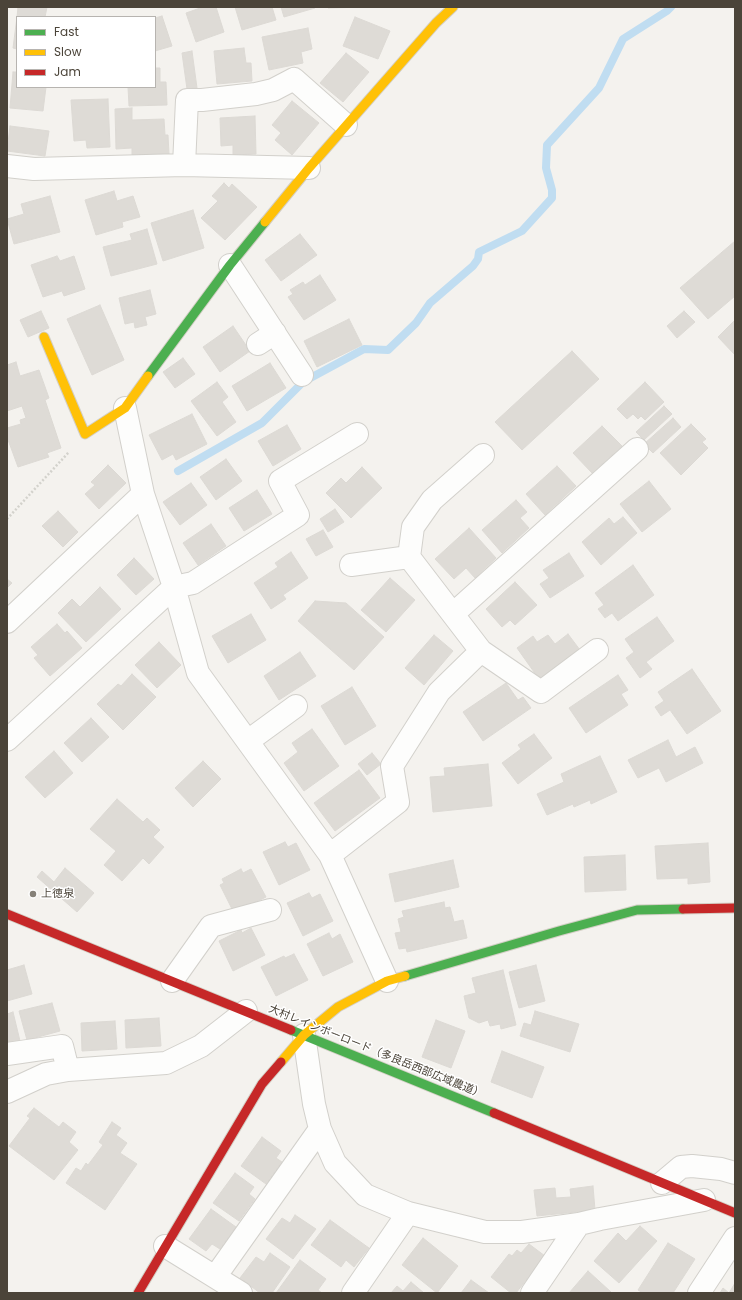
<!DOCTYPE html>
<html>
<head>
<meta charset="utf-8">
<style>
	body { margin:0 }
	#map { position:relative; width:742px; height:1300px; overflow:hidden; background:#f4f2ee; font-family:Poppins,sans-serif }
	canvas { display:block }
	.frame { position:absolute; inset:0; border:8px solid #4b4439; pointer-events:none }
	.legend { position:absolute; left:16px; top:16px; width:140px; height:72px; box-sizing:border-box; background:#fff; border:1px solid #b7b4b0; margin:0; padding:5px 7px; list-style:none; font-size:12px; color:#4b4439 }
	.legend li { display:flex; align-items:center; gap:8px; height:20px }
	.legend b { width:20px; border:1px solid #b7b4b0 }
</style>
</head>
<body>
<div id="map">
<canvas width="742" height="1300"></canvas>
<div class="frame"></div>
<ul class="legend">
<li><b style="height:5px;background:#4caf50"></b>Fast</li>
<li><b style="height:5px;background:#ffc107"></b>Slow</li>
<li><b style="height:5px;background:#c62828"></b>Jam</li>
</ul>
</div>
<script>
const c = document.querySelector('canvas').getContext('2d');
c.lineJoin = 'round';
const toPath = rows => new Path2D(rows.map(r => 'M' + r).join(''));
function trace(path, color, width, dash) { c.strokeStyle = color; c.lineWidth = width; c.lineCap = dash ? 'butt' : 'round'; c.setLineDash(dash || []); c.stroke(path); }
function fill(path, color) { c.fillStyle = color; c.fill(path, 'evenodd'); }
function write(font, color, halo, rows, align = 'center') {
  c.font = font + ' Poppins,"Noto Sans JP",sans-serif'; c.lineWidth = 3; c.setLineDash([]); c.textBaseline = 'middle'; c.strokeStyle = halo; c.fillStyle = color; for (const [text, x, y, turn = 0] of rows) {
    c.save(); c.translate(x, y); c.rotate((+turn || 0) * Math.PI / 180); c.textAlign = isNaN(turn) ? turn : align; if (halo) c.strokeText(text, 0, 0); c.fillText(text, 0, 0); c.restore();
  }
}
trace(toPath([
	[178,471,262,423,303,382,364,349,388,350,416,323,430,303,473,266,478,259,479,252,522,231,552,198,552,190,546,168,547,145,599,88,623,39,667,11,671,7]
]), '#c0ddf1', 8);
const building = toPath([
	[18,7,47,7,45,17,17,17,18,7],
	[203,7,216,7,224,32,196,42,186,13,203,7],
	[235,7,272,7,276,20,242,30,235,7],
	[281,7,315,7,315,8,284,17,281,7],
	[328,7,367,7,328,8,328,7],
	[162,16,172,46,155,51,155,18,162,16],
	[17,17,17,49,13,48,17,17],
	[355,17,390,31,378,59,343,46,355,17],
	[308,28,312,49,301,52,303,63,269,70,262,37,308,28],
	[244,48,246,63,251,63,252,81,217,84,214,51,244,48],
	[192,51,197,88,187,89,182,53,192,51],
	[346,53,369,72,343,102,320,83,346,53],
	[155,68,160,68,160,82,166,82,167,105,129,106,128,87,155,87,155,68],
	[13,72,17,72,17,87,46,87,43,111,10,108,13,72],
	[108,99,110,147,87,148,86,140,74,141,71,100,108,99],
	[292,101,319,123,292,155,275,140,281,133,272,125,292,101],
	[132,108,132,120,164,119,165,135,168,135,169,154,132,155,132,148,116,149,115,109,132,108],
	[255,116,256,154,233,155,233,145,221,146,220,118,255,116],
	[10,126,49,131,45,156,7,151,10,126],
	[224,183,229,188,232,184,257,207,225,240,201,218,218,201,212,196,224,183],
	[114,191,117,201,133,196,140,217,122,222,123,227,96,235,85,200,114,191],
	[50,196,60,232,14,244,7,219,24,214,21,204,50,196],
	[193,210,204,248,163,261,151,223,193,210],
	[147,229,157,264,111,276,103,247,132,240,130,234,147,229],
	[300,234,317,255,281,281,265,260,300,234],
	[735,241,735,296,708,319,680,288,735,241],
	[57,256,60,261,74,256,85,289,64,296,62,291,43,297,31,265,57,256],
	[320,275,336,300,304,320,288,297,293,294,290,290,303,282,305,285,320,275],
	[150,290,156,314,145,317,147,325,135,328,134,322,125,324,119,298,150,290],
	[100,305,124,360,92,375,67,319,100,305],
	[41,311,49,328,28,337,20,320,41,311],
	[684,311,695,322,677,338,667,326,684,311],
	[349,319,362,345,317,367,304,341,349,319],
	[735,320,735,355,718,337,735,320],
	[233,326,250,351,220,372,203,347,233,326],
	[572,351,599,379,522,450,495,422,572,351],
	[183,358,195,374,175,388,163,372,183,358],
	[16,362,20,376,39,370,49,398,45,400,61,448,47,453,49,457,18,467,7,437,7,428,21,424,20,420,26,418,22,406,7,411,7,365,16,362],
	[270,363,286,388,247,411,232,386,270,363],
	[217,382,228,397,222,402,236,422,217,436,191,401,217,382],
	[645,382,664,402,645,420,641,416,638,419,633,414,627,419,617,409,645,382],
	[664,406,672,414,644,440,636,432,664,406],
	[192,414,207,444,176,460,173,454,162,460,149,435,192,414],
	[673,418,681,427,653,453,644,444,673,418],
	[691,424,706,439,702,442,708,448,681,475,660,453,691,424],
	[287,425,301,449,273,466,258,441,287,425],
	[602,426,622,446,592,473,573,453,602,426],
	[226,459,242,481,216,500,200,477,226,459],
	[108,465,126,483,99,509,85,494,95,485,91,482,108,465],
	[557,466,576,486,545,515,526,494,557,466],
	[362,467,382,488,351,518,326,493,341,478,346,483,362,467],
	[649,481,671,509,642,532,620,504,649,481],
	[191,483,207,505,180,525,163,502,191,483],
	[257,490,272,514,244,531,229,508,257,490],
	[516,500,527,512,520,518,529,528,502,553,482,530,516,500],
	[335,509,344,522,328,532,320,519,335,509],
	[58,511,78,532,63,547,42,526,58,511],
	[623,517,637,533,601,565,582,542,609,518,614,524,623,517],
	[211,524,226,546,198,565,183,543,211,524],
	[469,528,496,558,475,578,466,568,454,579,435,559,469,528],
	[323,530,333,547,316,556,306,539,323,530],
	[291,552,308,578,283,595,286,599,271,609,254,583,278,567,275,563,291,552],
	[569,553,584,576,550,598,540,584,549,578,543,570,569,553],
	[134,558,154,579,136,595,117,575,134,558],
	[633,565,654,595,618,621,612,613,605,618,598,609,604,605,595,593,633,565],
	[390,578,415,600,386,632,361,610,390,578],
	[7,579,12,583,7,588,7,579],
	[515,582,537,605,515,625,510,620,502,627,486,609,515,582],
	[100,587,121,609,86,642,58,613,72,599,80,607,100,587],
	[315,601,346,603,384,637,354,670,298,621,315,601],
	[251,614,266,640,228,663,212,636,251,614],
	[657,617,674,641,646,662,652,669,640,678,626,658,634,652,625,639,657,617],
	[57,624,65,633,67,631,82,648,50,676,34,658,38,655,31,647,57,624],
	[568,634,580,650,539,679,517,648,533,636,537,642,548,635,555,644,568,634],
	[434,635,453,651,424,685,405,668,434,635],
	[159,642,181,665,157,688,135,665,159,642],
	[300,652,316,676,279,700,264,676,300,652],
	[692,669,721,711,687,734,670,710,661,716,655,707,664,701,658,692,692,669],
	[132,674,156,697,123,730,97,704,118,684,121,686,132,674],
	[618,675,628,690,621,694,628,705,586,733,569,708,618,675],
	[506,683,518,700,523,697,531,708,483,741,463,712,506,683],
	[352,687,376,726,345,745,321,706,352,687],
	[91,718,109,737,82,762,64,743,91,718],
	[312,729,339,766,304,791,284,763,298,752,292,743,312,729],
	[534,734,552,758,518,784,502,763,521,749,518,745,534,734],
	[668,740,676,757,695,747,703,763,666,782,659,768,638,778,628,760,668,740],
	[54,751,73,773,45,798,25,777,54,751],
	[372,753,381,764,367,775,358,764,372,753],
	[600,756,617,792,591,804,590,800,574,807,573,804,547,815,537,794,564,782,561,774,600,756],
	[203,761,221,779,193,807,175,788,203,761],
	[488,764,492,806,433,812,430,777,445,776,444,768,488,764],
	[359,770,380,798,335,831,314,803,359,770],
	[117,799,143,822,147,818,160,830,153,837,164,847,149,864,143,858,122,881,104,865,116,851,90,829,117,799],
	[285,842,288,847,296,843,310,870,279,885,263,852,285,842],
	[708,843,710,882,688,884,688,878,657,879,655,846,708,843],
	[625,855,626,890,585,892,584,857,625,855],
	[453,860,459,887,395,902,389,874,453,860],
	[65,868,94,893,77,912,37,877,42,871,54,882,65,868],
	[241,869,243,873,251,869,266,897,234,913,220,885,224,883,222,879,241,869],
	[309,893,312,898,320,894,333,921,303,936,287,903,309,893],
	[444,902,445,908,450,907,454,922,463,920,467,938,407,952,406,948,399,949,395,933,401,932,398,919,404,917,402,911,444,902],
	[251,928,265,955,233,971,219,941,241,930,242,933,251,928],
	[329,933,332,939,340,934,353,962,323,976,307,944,329,933],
	[294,954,308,980,276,996,261,967,284,956,285,958,294,954],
	[24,965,32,994,7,1001,7,970,24,965],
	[536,965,545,1001,519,1008,509,972,536,965],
	[503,970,516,1025,501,1029,500,1024,490,1026,488,1020,479,1023,469,1018,464,996,476,993,472,978,503,970],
	[52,1003,60,1031,27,1040,19,1011,52,1003],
	[535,1011,579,1024,570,1052,520,1036,524,1023,531,1025,535,1011],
	[13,1012,20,1041,7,1045,7,1014,13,1012],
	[159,1018,161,1046,126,1048,125,1020,159,1018],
	[436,1020,465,1031,451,1068,422,1057,436,1020],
	[115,1021,117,1049,82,1051,81,1023,115,1021],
	[502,1051,544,1067,532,1098,491,1082,502,1051],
	[34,1108,59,1127,63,1122,76,1132,69,1142,78,1150,54,1180,9,1146,30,1118,27,1116,34,1108],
	[112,1122,121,1128,116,1135,127,1143,120,1153,137,1164,105,1210,66,1183,76,1168,81,1171,86,1163,88,1165,103,1145,99,1142,112,1122],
	[262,1137,281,1151,276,1158,282,1162,266,1184,241,1166,262,1137],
	[235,1173,254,1187,249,1194,255,1199,239,1221,213,1203,235,1173],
	[593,1186,595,1210,537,1216,534,1190,555,1188,556,1198,571,1197,570,1189,593,1186],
	[211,1209,236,1227,220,1249,212,1244,206,1251,189,1239,211,1209],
	[295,1215,316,1229,293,1259,266,1239,282,1218,290,1223,295,1215],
	[330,1220,369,1248,354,1267,346,1260,341,1267,311,1245,330,1220],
	[640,1226,657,1241,619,1283,594,1261,618,1233,626,1241,640,1226],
	[423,1238,458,1266,437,1293,402,1265,423,1238],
	[668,1243,695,1259,673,1293,643,1293,638,1290,668,1243],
	[529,1244,545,1256,516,1293,511,1293,491,1277,509,1254,512,1256,517,1250,521,1253,529,1244],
	[270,1253,290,1267,272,1293,260,1293,240,1278,256,1257,264,1262,270,1253],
	[300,1260,326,1279,318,1290,322,1293,276,1293,300,1260],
	[588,1271,611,1292,610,1293,569,1293,588,1271],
	[471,1280,489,1293,461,1293,471,1280],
	[411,1282,424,1293,391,1293,397,1286,403,1291,411,1282],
	[735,1283,735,1293,720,1293,723,1288,729,1293,735,1283]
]);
fill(building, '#dedbd6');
trace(building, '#dcd9d4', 1);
const street = toPath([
	[184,165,187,100,202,100,256,94,273,90,294,79,346,125],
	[7,166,34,169,184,165,309,168],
	[230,265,302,375],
	[258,344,275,333],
	[125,408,143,494,174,587,198,673,330,855,387,981],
	[409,557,413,527,432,500,483,455],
	[453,614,637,449],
	[7,622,143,494],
	[481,651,541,692,597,650],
	[7,740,174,587,193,583,298,515,280,481,357,434],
	[248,741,296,706],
	[330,855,398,802,392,766,439,692,481,651,409,557,351,565],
	[172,981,211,926,270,910],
	[304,1035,314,1104,320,1129,335,1163,365,1195,408,1213,485,1232,522,1232,579,1224,600,1219,704,1200],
	[7,1054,62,1046,68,1070],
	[7,1092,46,1074,68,1070,166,1063,201,1046,246,1011],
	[662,1183,681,1167,692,1166,721,1169,735,1173],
	[165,1246,241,1293],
	[215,1277,320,1129],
	[353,1293,408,1213],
	[532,1293,579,1224],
	[699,1293,735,1238]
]);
const fast = toPath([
	[148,376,230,265,265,222],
	[405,976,559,931,637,910,683,909],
	[291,1030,494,1113]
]);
const slow = toPath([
	[265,222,309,168,436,23,453,7],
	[44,337,85,434,125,408,148,376],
	[281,1062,304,1035,338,1007,387,981,405,976]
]);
const jam = toPath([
	[683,909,735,908],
	[7,914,291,1030],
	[494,1113,735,1213],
	[138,1293,262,1084,281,1062]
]);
trace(street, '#d2d0cb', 24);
trace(fast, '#d3cfc5', 11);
trace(slow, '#d3cfc5', 11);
trace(jam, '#d3cfc5', 11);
trace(toPath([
	[7,519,69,452]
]), '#d3d2cc', 2.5, [2, 2]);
trace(street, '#fdfdfc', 22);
trace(fast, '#4caf50', 9);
trace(slow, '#ffc107', 9);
trace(jam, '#c62828', 9);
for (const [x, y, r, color] of [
	[33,894,4,"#868178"]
]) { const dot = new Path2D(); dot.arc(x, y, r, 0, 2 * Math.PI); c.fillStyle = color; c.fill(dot); trace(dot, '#fff', 1.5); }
write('11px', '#4b4439', '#fff', [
	["上徳泉",41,894]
], 'left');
write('11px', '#4b4439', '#fff', [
	["大村レインボーロード（多良岳西部広域農道）",376,1052,22]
]);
</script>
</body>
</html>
